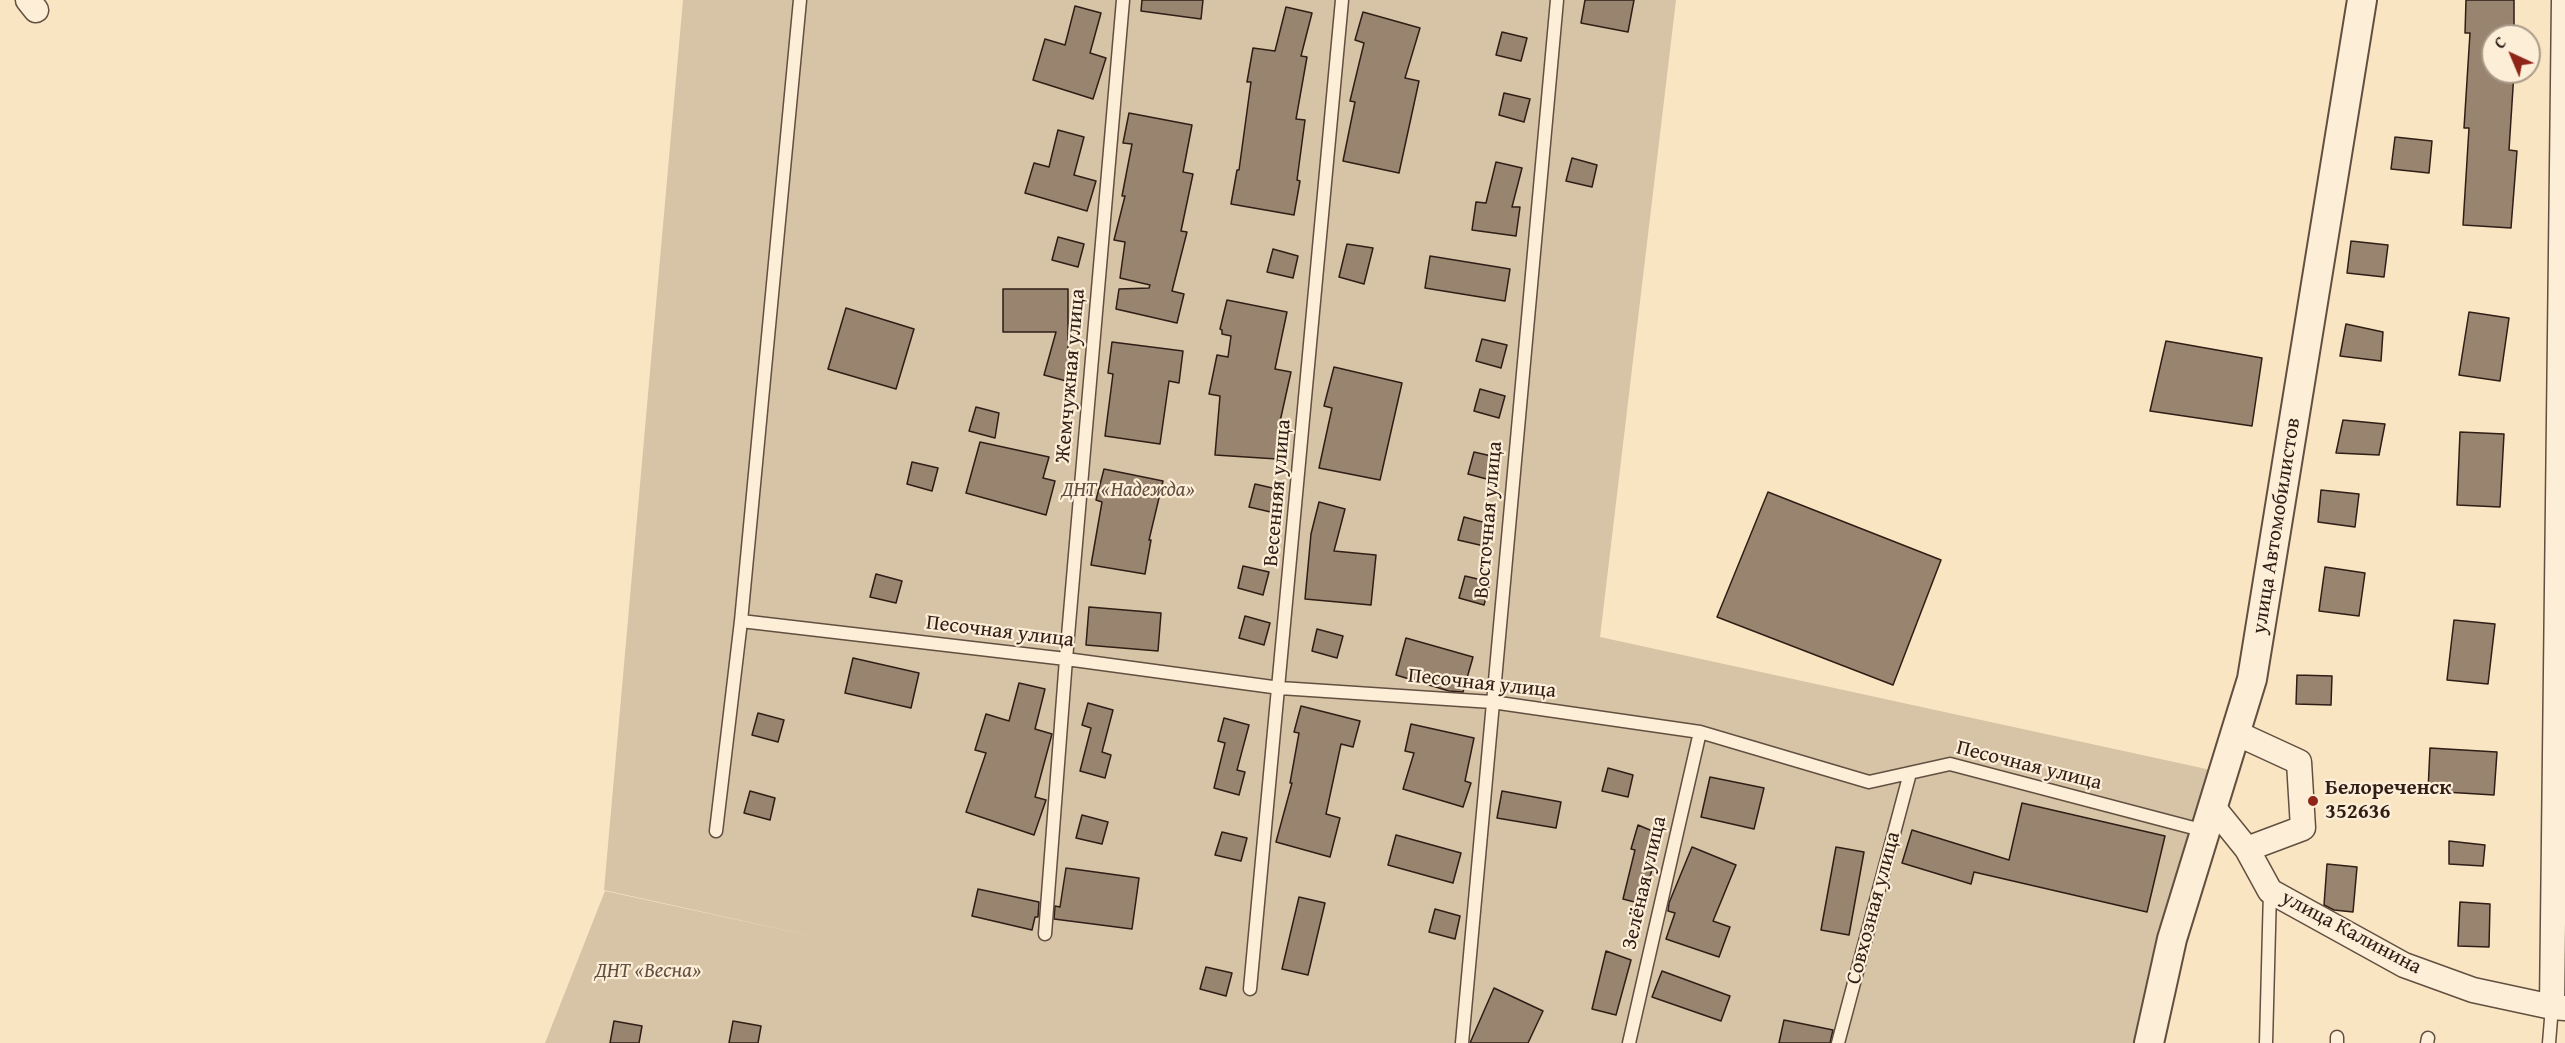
<!DOCTYPE html>
<html>
<head>
<meta charset="utf-8">
<style>
	body { margin:0 }
	#map { position:relative; width:2565px; height:1043px; overflow:hidden; background:#fae5c2; font-family:"Gentium Book Plus",serif }
	canvas { display:block }
	.north { position:absolute; left:2481px; top:24px; width:60px; height:60px; box-sizing:border-box; background:#fceed7; border:2px solid #aa9a8a; border-radius:50%; rotate:316deg; font-size:16px; font-weight:700; line-height:24px; text-align:center; color:#2f1d16 }
	.north::after { content:''; display:block; margin:auto; width:21px; height:27px; background:#8f2418; clip-path:polygon(50% 0,100% 100%,50% 72%,0 100%) }
</style>
</head>
<body>
<div id="map">
<canvas width="2565" height="1043"></canvas>
<div class="north">С</div>
</div>
<script>
const c = document.querySelector('canvas').getContext('2d');
c.lineJoin = 'round';
function fill(path, color) { c.fillStyle = color; c.fill(path, 'evenodd'); }
const toPath = rows => new Path2D(rows.map(r => 'M' + r).join(''));
function trace(path, color, width, dash) { c.strokeStyle = color; c.lineWidth = width; c.lineCap = dash ? 'butt' : 'round'; c.setLineDash(dash || []); c.stroke(path); }
function write(font, color, halo, rows, align = 'center') {
  c.font = font + ' "Gentium Book Plus",serif'; c.lineWidth = 4.5; c.setLineDash([]); c.textBaseline = 'middle'; c.strokeStyle = halo; c.fillStyle = color; for (const [text, x, y, turn = 0] of rows) {
    c.save(); c.translate(x, y); c.rotate((+turn || 0) * Math.PI / 180); c.textAlign = isNaN(turn) ? turn : align; if (halo) c.strokeText(text, 0, 0); c.fillText(text, 0, 0); c.restore();
  }
}
fill(toPath([
	[683,0,1676,0,1600,637,2211,770,2145,1043,545,1043,605,891,839,942,604,890]
]), '#d7c3a5');
const building = toPath([
	[1142,0,1203,0,1201,19,1141,11,1142,0],
	[1585,0,1634,0,1628,32,1581,23,1585,0],
	[2466,0,2514,0,2514,35,2493,34,2493,72,2514,72,2509,150,2517,151,2511,228,2463,225,2469,128,2464,128,2470,33,2465,33,2466,0],
	[1075,6,1101,13,1090,53,1106,58,1093,99,1033,80,1045,39,1065,45,1075,6],
	[1286,7,1312,13,1301,56,1307,57,1296,119,1305,120,1297,180,1300,181,1294,215,1231,204,1237,170,1239,170,1251,82,1247,82,1253,48,1275,51,1286,7],
	[1363,12,1420,28,1405,78,1419,81,1399,173,1343,161,1355,102,1350,101,1364,43,1355,40,1363,12],
	[1502,32,1527,38,1521,61,1496,55,1502,32],
	[1504,93,1530,99,1524,122,1499,115,1504,93],
	[1129,113,1192,125,1183,172,1193,174,1181,231,1187,232,1172,291,1184,294,1177,323,1116,309,1119,289,1149,288,1150,285,1120,278,1125,242,1114,240,1125,196,1122,196,1132,144,1123,143,1129,113],
	[1058,130,1084,137,1074,175,1096,181,1087,211,1025,193,1034,163,1049,167,1058,130],
	[2395,137,2432,141,2429,173,2391,169,2395,137],
	[1572,158,1597,165,1592,187,1566,181,1572,158],
	[1496,162,1522,168,1512,207,1520,207,1516,236,1472,230,1476,202,1486,203,1496,162],
	[1058,237,1084,244,1078,267,1052,260,1058,237],
	[2351,241,2388,245,2384,277,2347,273,2351,241],
	[1347,244,1373,248,1364,284,1339,277,1347,244],
	[1273,249,1298,256,1293,278,1267,272,1273,249],
	[1430,256,1510,269,1505,301,1425,288,1430,256],
	[1003,289,1068,289,1068,357,1076,359,1070,382,1044,375,1056,332,1003,332,1003,289],
	[1227,300,1287,312,1275,369,1291,372,1279,426,1277,459,1215,455,1220,396,1209,394,1217,355,1228,357,1231,336,1222,334,1222,330,1220,329,1227,300],
	[846,308,914,329,896,389,828,369,846,308],
	[2469,312,2509,318,2500,381,2459,375,2469,312],
	[2346,324,2383,332,2381,361,2340,356,2346,324],
	[1482,339,1507,345,1501,368,1476,361,1482,339],
	[2166,341,2262,358,2252,426,2150,411,2166,341],
	[1112,342,1183,351,1179,383,1169,381,1160,444,1105,436,1113,374,1108,373,1112,342],
	[1334,367,1402,383,1380,480,1319,468,1332,408,1324,406,1334,367],
	[1480,389,1505,396,1499,418,1474,411,1480,389],
	[976,407,999,413,995,438,969,431,976,407],
	[2343,420,2385,424,2379,455,2336,453,2343,420],
	[2460,432,2504,434,2500,507,2457,505,2460,432],
	[980,442,1049,457,1043,478,1055,481,1046,515,966,493,980,442],
	[1474,452,1500,458,1494,481,1468,474,1474,452],
	[912,462,938,468,932,491,907,484,912,462],
	[1104,469,1163,481,1149,540,1151,540,1145,574,1091,565,1102,502,1096,500,1104,469],
	[1255,484,1281,490,1275,513,1249,507,1255,484],
	[2321,490,2359,494,2355,527,2318,522,2321,490],
	[1768,492,1941,560,1893,685,1717,617,1768,492],
	[1319,502,1345,509,1334,551,1376,555,1371,605,1305,599,1311,534,1319,502],
	[1464,517,1490,524,1484,546,1458,540,1464,517],
	[1243,566,1269,572,1263,595,1238,588,1243,566],
	[2325,567,2365,573,2359,616,2319,611,2325,567],
	[876,574,902,581,896,603,870,597,876,574],
	[1465,576,1490,582,1484,605,1459,598,1465,576],
	[1089,607,1161,613,1158,651,1086,645,1089,607],
	[1245,616,1270,623,1264,645,1239,638,1245,616],
	[2454,620,2495,624,2488,684,2447,680,2454,620],
	[1317,629,1343,636,1337,658,1312,651,1317,629],
	[1406,638,1473,657,1463,692,1449,691,1396,675,1406,638],
	[853,658,919,673,911,708,845,693,853,658],
	[2297,675,2332,676,2331,705,2296,704,2297,675],
	[1019,683,1045,689,1035,729,1052,734,1035,797,1046,800,1034,835,966,812,986,753,975,750,986,714,1009,721,1019,683],
	[1088,703,1113,710,1102,752,1111,755,1105,778,1080,771,1091,728,1082,725,1088,703],
	[1301,706,1360,721,1353,747,1341,744,1326,814,1340,818,1330,857,1276,842,1292,783,1290,783,1299,733,1294,732,1301,706],
	[758,713,784,720,778,742,752,735,758,713],
	[1224,718,1249,725,1237,770,1245,772,1239,795,1214,788,1225,743,1218,741,1224,718],
	[1411,724,1474,738,1465,781,1471,783,1463,807,1403,789,1414,753,1405,751,1411,724],
	[2430,748,2497,752,2494,795,2428,791,2430,748],
	[1608,768,1633,775,1628,797,1602,791,1608,768],
	[1710,777,1764,788,1754,829,1701,817,1710,777],
	[750,791,775,798,770,820,744,813,750,791],
	[1502,791,1561,802,1556,828,1497,818,1502,791],
	[2022,803,2165,836,2147,912,1974,872,1971,884,1902,863,1912,830,2009,860,2022,803],
	[1082,815,1108,822,1102,844,1076,838,1082,815],
	[1638,825,1662,835,1642,904,1623,899,1635,850,1631,849,1638,825],
	[1222,832,1247,838,1241,861,1215,855,1222,832],
	[1396,835,1461,853,1453,883,1388,865,1396,835],
	[2449,841,2485,845,2483,866,2449,864,2449,841],
	[1692,847,1736,865,1713,921,1730,927,1719,957,1666,939,1675,913,1668,911,1669,903,1692,847],
	[1836,847,1864,852,1849,935,1821,930,1836,847],
	[2327,864,2357,867,2353,912,2334,910,2324,905,2327,864],
	[1066,868,1139,878,1132,929,1054,919,1055,906,1060,907,1066,868],
	[978,889,1039,902,1038,917,1035,917,1032,930,972,916,978,889],
	[1299,897,1325,903,1308,975,1282,969,1299,897],
	[2460,902,2490,904,2489,947,2458,946,2460,902],
	[1435,909,1460,916,1455,939,1429,932,1435,909],
	[1606,951,1631,960,1616,1015,1592,1009,1606,951],
	[1206,967,1232,973,1226,996,1200,989,1206,967],
	[1662,971,1730,996,1721,1021,1652,997,1662,971],
	[1494,988,1543,1011,1528,1043,1470,1043,1494,988],
	[1784,1020,1833,1030,1830,1043,1779,1043,1784,1020],
	[614,1021,642,1026,639,1043,610,1043,614,1021],
	[733,1021,761,1026,758,1043,729,1043,733,1021]
]);
fill(building, '#99856f');
trace(building, '#2f1d16', 1.5);
const service = toPath([
	[741,621,1066,659,1280,688,1492,702,1700,732,1869,782,1950,764,2205,831],
	[716,831,741,621,800,0],
	[1045,934,1066,659,1123,0],
	[1250,989,1342,0],
	[1462,1043,1557,0],
	[1629,1043,1700,732],
	[1838,1043,1910,773],
	[2266,1043,2270,891],
	[2337,1043,2337,1037],
	[2427,1043,2428,1038],
	[2549,1043,2552,1007]
]);
const minor = toPath([
	[28,0,36,10],
	[2236,733,2299,762,2303,828,2247,849],
	[2213,807,2247,849,2270,891,2404,965,2473,990,2552,1007,2565,1008],
	[2552,1007,2564,0]
]);
const tertiary = toPath([
	[2149,1043,2172,939,2252,679,2362,0]
]);
trace(service, '#624f41', 15);
trace(minor, '#624f41', 27);
trace(tertiary, '#624f41', 32);
trace(service, '#fceed7', 12);
trace(minor, '#fceed7', 24);
trace(tertiary, '#fceed7', 28);
for (const [x, y, r, color] of [
	[2313,801,6,"#8f2418"]
]) { const dot = new Path2D(); dot.arc(x, y, r, 0, 2 * Math.PI); c.fillStyle = color; c.fill(dot); trace(dot, '#fceed7', 2); }
write('21px', '#2f1d16', '#fceed7', [
	["Жемчужная улица",1071,376,-85],
	["Весенняя улица",1278,493,-85],
	["Восточная улица",1489,520,-85],
	["улица Автомобилистов",2277,526,-81],
	["Песочная улица",1000,632,7],
	["Песочная улица",1482,684,6],
	["Песочная улица",2029,766,14],
	["Зелёная улица",1645,883,-77],
	["Совхозная улица",1874,908,-75],
	["улица Калинина",2351,933,28]
]);
write('italic 21px', '#614f41', '#fceed7', [
	["ДНТ «Надежда»",1128,491],
	["ДНТ «Весна»",648,972]
]);
write('bold 21px', '#2f1d16', '#fceed7', [
	["Белореченск",2325,789],
	["352636",2325,813]
], 'left');
</script>
</body>
</html>
